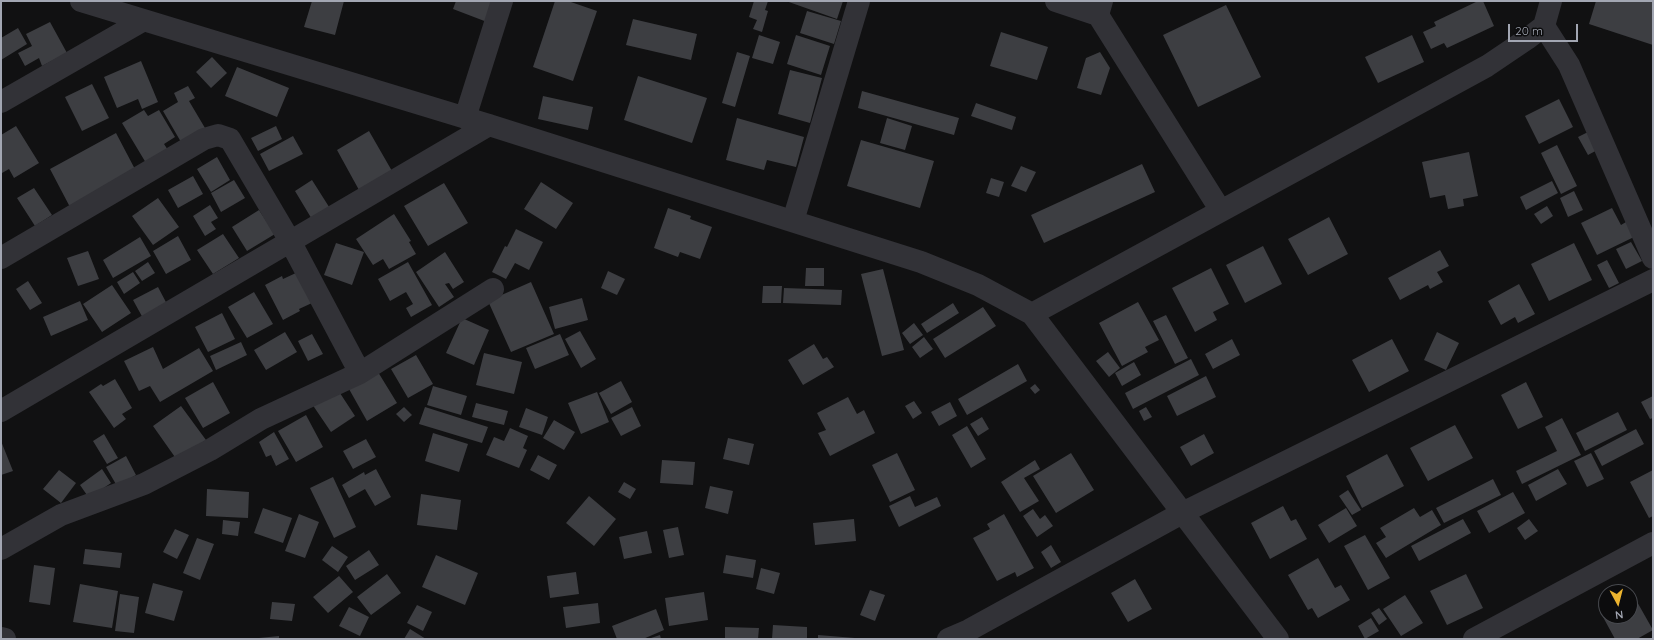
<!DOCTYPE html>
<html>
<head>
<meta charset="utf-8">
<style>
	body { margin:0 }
	#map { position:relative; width:1654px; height:640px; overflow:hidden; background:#111112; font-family:Quicksand,sans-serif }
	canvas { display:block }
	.frame { position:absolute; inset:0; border:2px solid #a2a6b2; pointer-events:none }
	.north { position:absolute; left:1598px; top:584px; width:40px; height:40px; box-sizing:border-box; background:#0c0c0d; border:1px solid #484a4f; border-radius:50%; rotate:173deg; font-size:11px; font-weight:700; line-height:16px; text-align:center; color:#a2a6b2 }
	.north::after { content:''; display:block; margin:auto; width:14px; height:18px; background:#ecb42f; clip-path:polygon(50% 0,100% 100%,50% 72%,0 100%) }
	.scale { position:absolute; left:1508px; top:24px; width:70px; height:18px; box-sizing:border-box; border:2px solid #a2a6b2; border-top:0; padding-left:5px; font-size:12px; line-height:14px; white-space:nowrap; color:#a2a6b2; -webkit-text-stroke:3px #0c0c0d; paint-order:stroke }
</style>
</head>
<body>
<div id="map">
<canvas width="1654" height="640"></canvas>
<div class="frame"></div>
<div class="north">N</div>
<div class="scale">20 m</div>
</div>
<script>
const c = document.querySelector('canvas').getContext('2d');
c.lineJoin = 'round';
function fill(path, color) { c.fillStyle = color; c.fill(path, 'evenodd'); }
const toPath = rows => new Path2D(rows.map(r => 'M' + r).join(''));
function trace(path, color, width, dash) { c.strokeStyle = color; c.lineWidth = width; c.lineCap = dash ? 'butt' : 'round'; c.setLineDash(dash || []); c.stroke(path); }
fill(toPath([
	[312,1,344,1,335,35,304,27],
	[456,1,495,1,487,22,453,9],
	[555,1,568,1,597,11,573,81,533,67],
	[754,1,768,1,765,10,768,11,762,32,753,29,757,20,749,17],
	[786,1,843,1,837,19],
	[1478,1,1483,1,1494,26,1447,48,1444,43,1431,49,1423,32,1436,26,1434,22],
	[1596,1,1653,1,1653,45,1589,24],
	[1226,5,1261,77,1198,107,1163,35],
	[807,11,841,21,834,44,800,33],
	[633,19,697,34,691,60,626,45],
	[50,22,67,53,42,66,39,58,25,66,18,53,32,46,26,34],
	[18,28,27,44,1,60,1,38],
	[1001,32,1048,47,1037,80,990,66],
	[759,35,780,42,773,64,752,58],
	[796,35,830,46,821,75,787,64],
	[1412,35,1424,62,1378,83,1365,57],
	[737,52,750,56,735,107,722,103],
	[1100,52,1110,68,1101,95,1077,88,1086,58],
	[212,57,227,73,211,88,196,72],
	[141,61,158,102,142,109,138,99,117,108,104,77],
	[237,67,289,88,277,117,225,96],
	[790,70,822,78,810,123,778,114],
	[638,76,707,98,692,143,624,120],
	[92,84,109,118,82,131,65,97],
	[188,86,195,98,189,101,205,128,181,142,163,111,178,102,174,93],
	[862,91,959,118,954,135,858,108],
	[543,96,593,107,588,130,538,119],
	[1559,99,1573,127,1539,144,1525,116],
	[976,103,1016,117,1012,130,971,116],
	[144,110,148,116,159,110,175,137,164,144,168,150,146,163,122,123],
	[737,118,804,137,796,167,767,160,764,170,726,160],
	[887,118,912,126,905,150,880,143],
	[16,126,39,163,14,178,9,169,2,173,1,172,1,135],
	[276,126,282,139,258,151,251,138],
	[1592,130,1601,148,1588,155,1578,137],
	[369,131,392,171,359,190,337,150],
	[116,133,137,173,71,209,50,169],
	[293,136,303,154,269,171,260,154],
	[861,140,934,161,920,208,847,186],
	[1557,145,1577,186,1561,194,1541,153],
	[1469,152,1478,196,1463,199,1464,206,1448,209,1445,195,1430,198,1422,162],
	[217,157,230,180,211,192,197,169],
	[1142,164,1155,192,1044,243,1031,215],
	[1021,166,1036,172,1026,192,1011,186],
	[193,176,203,194,178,208,168,190],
	[991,178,1004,182,999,197,986,193],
	[234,180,245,198,221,212,211,193],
	[312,180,331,210,313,221,295,191],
	[1552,181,1558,193,1526,210,1520,197],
	[541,182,573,203,556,229,524,209],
	[444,183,468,223,428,246,404,206],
	[34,188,52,215,35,226,17,198],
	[1574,191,1583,210,1568,217,1560,198],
	[158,198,179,227,153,245,132,216],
	[210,205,218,218,211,222,216,229,205,236,193,216],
	[1547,206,1553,216,1541,224,1534,214],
	[668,208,691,216,690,219,712,227,700,259,680,252,678,257,654,248],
	[1612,208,1621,225,1626,222,1634,237,1597,255,1581,223],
	[259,210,275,234,247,251,232,227],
	[394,214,411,241,409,242,416,254,389,269,383,259,373,265,356,239],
	[1329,217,1348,254,1308,275,1288,239],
	[516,229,543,242,529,270,515,263,506,279,492,272,505,246,507,247],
	[223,234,239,258,213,274,197,250],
	[178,236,191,260,166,274,153,251],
	[140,237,151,256,113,278,103,260],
	[1631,242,1642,261,1626,269,1616,249],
	[336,243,364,252,352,285,324,275],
	[1574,243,1592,280,1549,301,1531,264],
	[1263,246,1282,284,1245,303,1226,265],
	[1440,250,1449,266,1437,272,1443,282,1430,289,1428,285,1400,300,1388,278],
	[88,251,99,279,78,286,67,258],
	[445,252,464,282,453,289,449,283,445,284,454,297,439,307,416,272],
	[1607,260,1619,283,1609,288,1597,265],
	[148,262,155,273,142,281,135,271],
	[408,262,432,305,411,317,406,308,413,304,406,292,390,301,378,279],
	[806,268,824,268,824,286,805,286],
	[1211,268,1229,304,1213,312,1217,320,1195,332,1172,288],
	[883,269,904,350,882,356,861,274],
	[608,271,625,279,617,295,601,288],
	[133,272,140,283,124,294,117,282],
	[298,272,312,303,299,309,300,311,283,320,265,285,282,276,283,279],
	[28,281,42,303,30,310,16,289],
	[531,282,554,334,511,352,488,301],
	[1519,284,1535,314,1518,323,1515,317,1501,325,1488,301],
	[112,285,131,313,102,332,83,304],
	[763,286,782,286,781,303,762,303],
	[158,287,168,306,144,320,133,300],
	[784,288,842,290,841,305,783,303],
	[254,292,273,324,247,338,228,307],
	[582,298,588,320,555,329,549,307],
	[80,301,88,320,51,336,43,317],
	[1138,302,1159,340,1145,347,1148,352,1122,366,1099,323],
	[953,303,959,313,927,333,921,324],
	[983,307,996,326,945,358,933,339],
	[222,313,235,339,208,352,195,327],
	[1166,315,1188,358,1175,364,1153,321],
	[462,318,489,330,474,365,446,353],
	[914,323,923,335,910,344,902,333],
	[580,331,596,359,581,368,565,339],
	[285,332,297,352,266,370,254,350],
	[1437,332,1459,343,1446,370,1424,360],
	[312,334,323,354,308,361,298,341],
	[560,334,569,355,535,369,526,348],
	[924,337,933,349,920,358,912,347],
	[1232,339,1240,355,1213,369,1205,354],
	[1392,339,1409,371,1369,392,1352,360],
	[241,342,247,355,216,370,210,356],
	[814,344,823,359,827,357,834,367,803,385,788,360],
	[153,347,163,369,199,348,213,371,160,402,150,386,139,391,124,361],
	[1108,352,1120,368,1109,377,1096,361],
	[484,353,522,362,514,394,476,385],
	[416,355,433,384,408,398,391,369],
	[1191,359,1199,375,1133,409,1125,393],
	[1134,362,1141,375,1122,386,1115,373],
	[1018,364,1027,381,967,415,958,399],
	[378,372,397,403,367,421,349,389],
	[1206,376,1216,397,1177,416,1167,396],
	[115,379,132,408,122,414,126,419,114,428,89,392,101,384,103,386],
	[621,381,632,402,611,414,599,393],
	[213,382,230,413,203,428,185,398],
	[1526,382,1543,417,1518,429,1501,395],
	[1035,384,1040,390,1035,394,1030,388],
	[433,386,467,396,461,415,427,405],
	[336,387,355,416,331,432,312,404],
	[597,392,609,422,581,434,568,403],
	[1653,396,1653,418,1650,419,1641,402],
	[848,397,857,414,864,410,875,433,830,456,818,433,826,430,817,413],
	[914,401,922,413,913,419,905,406],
	[950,402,957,416,939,426,931,412],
	[476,403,508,411,504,425,472,417],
	[181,406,206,440,177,460,153,426],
	[404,407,412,415,404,422,396,414],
	[425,407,488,427,482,443,419,424],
	[632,407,641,426,621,436,611,418],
	[1146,407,1152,417,1144,421,1139,411],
	[526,408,548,417,542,435,519,427],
	[1618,412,1627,430,1585,451,1576,433],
	[306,415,323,447,296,462,278,431],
	[982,417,989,429,978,436,970,424],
	[1562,418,1581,455,1522,484,1516,471,1557,451,1545,427],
	[554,420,575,432,564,450,543,438],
	[1455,425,1473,458,1428,481,1410,448],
	[967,426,986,459,971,468,952,435],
	[510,428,528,436,523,448,527,450,519,468,486,455,494,437,504,441],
	[1636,429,1644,444,1602,466,1594,451],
	[274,432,289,459,276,466,271,455,266,457,259,442],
	[433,433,468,444,459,472,425,461],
	[104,434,118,458,107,464,93,441],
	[1204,434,1214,453,1191,466,1180,447],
	[728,438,754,444,749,465,723,459],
	[366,439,376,457,353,469,343,451],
	[1,441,13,471,1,475],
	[897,453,915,490,890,502,872,465],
	[1071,453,1094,490,1056,513,1033,476],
	[1591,453,1604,479,1587,487,1574,461],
	[1387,454,1404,486,1362,508,1346,476],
	[538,455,557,465,549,480,530,470],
	[126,456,136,475,117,486,106,467],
	[662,460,695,462,693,485,660,483],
	[1035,460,1040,469,1024,478,1039,501,1020,512,1001,482],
	[102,469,111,483,89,498,80,485],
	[376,469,391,497,375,506,365,489,349,498,342,485,364,472,365,475],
	[1558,469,1567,484,1536,501,1528,485],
	[59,470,76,483,61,503,43,489],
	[1653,470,1653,516,1649,518,1630,482],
	[333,477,356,527,334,538,310,488],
	[1493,479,1501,495,1444,523,1436,508],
	[624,482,636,489,630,499,618,492],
	[710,486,733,491,728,514,705,508],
	[207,489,249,492,248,518,206,516],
	[1348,490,1361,510,1352,515,1339,496],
	[1513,492,1525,513,1489,533,1477,511],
	[421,494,461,500,457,530,417,525],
	[589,496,616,519,594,546,566,523],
	[910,496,915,507,937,497,941,506,899,527,889,506],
	[1283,506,1291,521,1296,519,1307,539,1270,559,1251,523],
	[263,508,292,518,283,543,254,533],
	[1346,508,1357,526,1329,543,1318,525],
	[1414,508,1420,517,1432,510,1441,525,1386,558,1376,543,1386,537,1380,528],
	[1033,509,1040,519,1045,515,1053,526,1037,537,1023,516],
	[299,514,319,522,305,558,285,551],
	[1004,514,1034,568,1017,577,1015,572,997,581,973,538,990,529,987,524],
	[854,519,856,541,815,545,813,523],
	[1463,519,1471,533,1419,561,1411,546],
	[1529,519,1538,531,1525,540,1517,528],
	[223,520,240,522,238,536,222,534],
	[678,527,684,555,669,558,663,530],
	[175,529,189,535,177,559,163,552],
	[647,531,652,553,624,559,619,537],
	[1365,535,1390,578,1368,590,1344,546],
	[197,538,214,544,200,580,183,573],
	[1051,545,1061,562,1051,568,1041,552],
	[332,546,348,557,338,572,322,560],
	[85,549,122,553,120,568,83,564],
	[369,550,379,565,355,580,346,566],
	[436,555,478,573,465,605,422,587],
	[726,555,756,560,753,578,723,573],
	[1318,558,1335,588,1341,585,1350,600,1318,618,1312,608,1308,610,1288,575],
	[34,565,55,568,50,605,29,602],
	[761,568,780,573,774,594,756,589],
	[576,572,579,594,550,598,547,576],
	[387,574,401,593,371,615,357,597],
	[1466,574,1483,608,1447,625,1430,591],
	[339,576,353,592,328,613,313,597],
	[1135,579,1152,609,1128,622,1111,593],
	[153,583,183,591,174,621,145,613],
	[80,584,118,591,112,628,73,622],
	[870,590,885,595,875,621,860,615],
	[704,592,708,620,669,626,665,598],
	[120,594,139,597,134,633,115,631],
	[1405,595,1423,623,1401,636,1383,609],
	[1636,600,1653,630,1637,639,1615,639,1603,617,1606,616,1630,616,1630,603],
	[272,602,295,604,292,621,270,619],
	[598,603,600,623,566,628,563,607],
	[417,605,432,612,423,631,407,623],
	[349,607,369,617,360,636,339,626],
	[1379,608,1387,619,1379,625,1371,613],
	[656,609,664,630,643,639,617,639,612,626],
	[1371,618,1379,631,1365,639,1358,626],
	[773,625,807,627,807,639,772,639],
	[725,627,759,628,758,639,725,639],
	[410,629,426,639,404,639],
	[660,635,661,639,648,639],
	[818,635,855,638,855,639,818,639],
	[279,636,279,639,259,639,259,638]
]), '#3d3e42');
trace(toPath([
	[81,1,489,125,921,262,978,285,1032,314,1278,639],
	[1056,1,1098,15],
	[1102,1,1098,15,1221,211],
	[1544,26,1569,65,1653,258],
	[1,102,144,20],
	[465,118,502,1],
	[793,221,859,1],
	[1,258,204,139,218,135,230,139,290,241,360,373],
	[1032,314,1487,66,1527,39,1544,26,1551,1],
	[1,411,489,125],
	[1,549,61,515,144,484,210,450,261,419,360,373,493,289],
	[1,638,5,639],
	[948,639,969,630,1182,513,1653,280],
	[1474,639,1653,543]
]), '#323237', 22);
</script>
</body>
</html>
